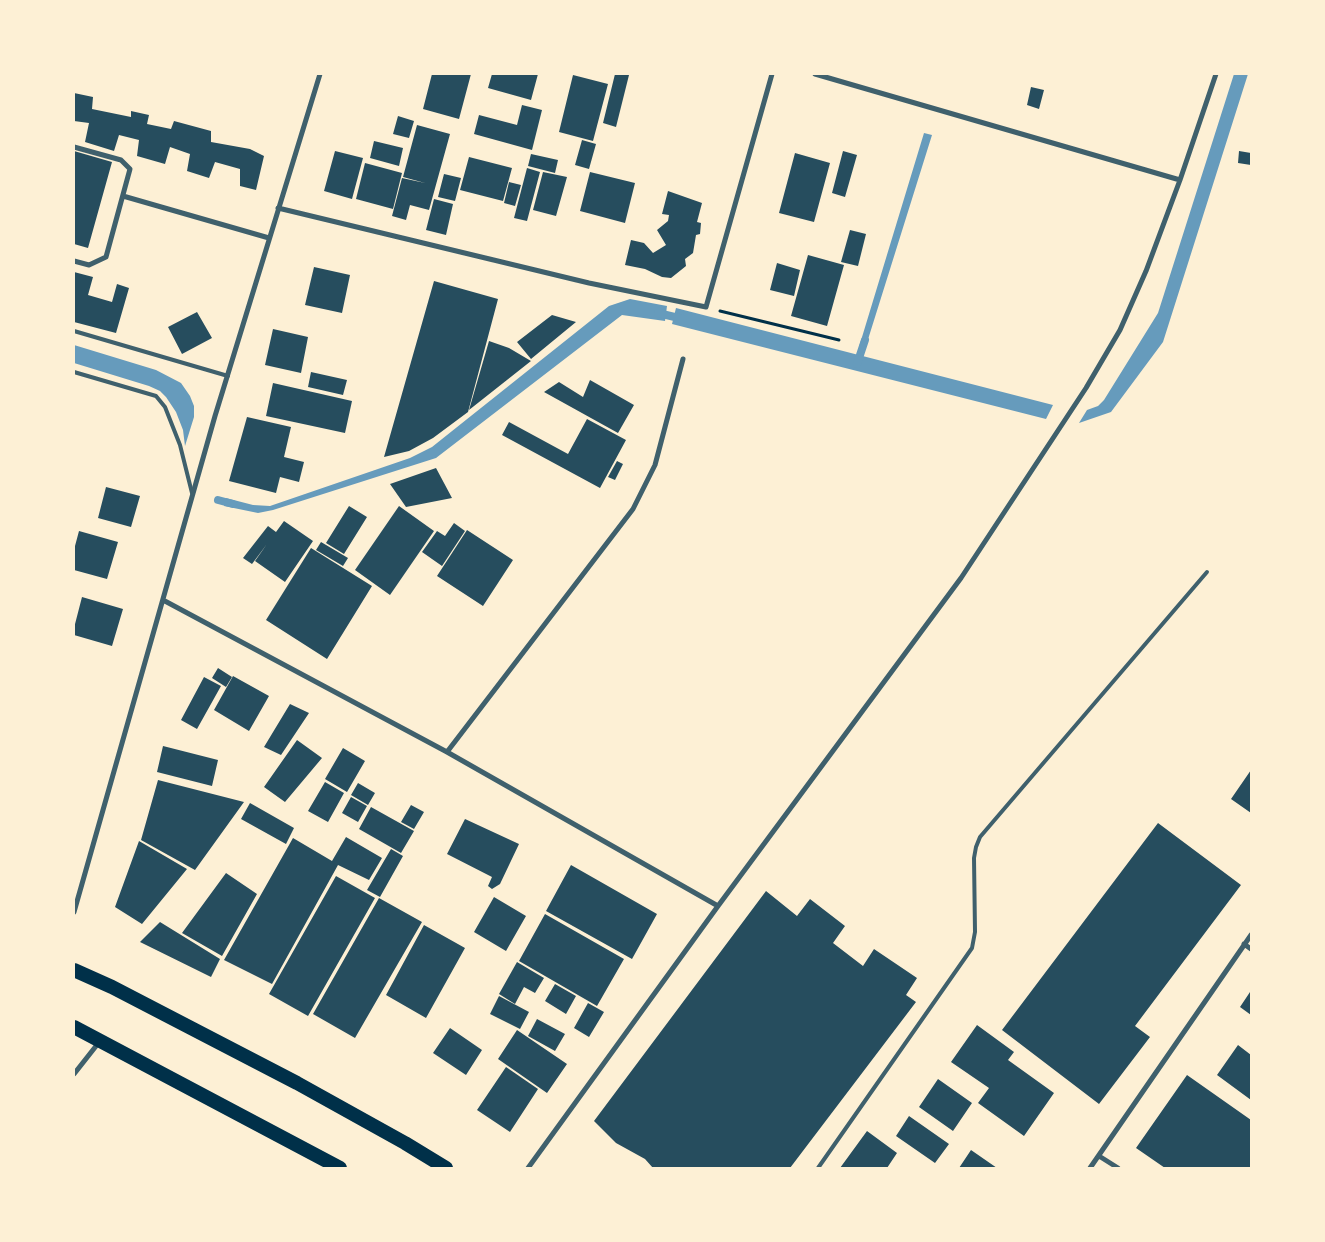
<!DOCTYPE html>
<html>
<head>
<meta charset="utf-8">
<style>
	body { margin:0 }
	#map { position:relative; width:1325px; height:1242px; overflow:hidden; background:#fdf0d5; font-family:"Open Sans",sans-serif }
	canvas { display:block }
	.frame { position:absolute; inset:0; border:75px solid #fdf0d5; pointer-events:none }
</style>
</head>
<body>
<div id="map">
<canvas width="1325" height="1242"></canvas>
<div class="frame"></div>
</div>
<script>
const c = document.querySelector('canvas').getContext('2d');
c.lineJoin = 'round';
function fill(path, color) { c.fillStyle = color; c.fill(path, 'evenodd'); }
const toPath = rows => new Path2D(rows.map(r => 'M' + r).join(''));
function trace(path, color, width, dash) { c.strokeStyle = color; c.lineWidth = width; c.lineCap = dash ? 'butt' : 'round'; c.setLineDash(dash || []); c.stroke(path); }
fill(toPath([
	[1234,74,1248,74,1163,342,1111,412,1079,423,1087,410,1098,406,1104,400,1158,313],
	[924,133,932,135,865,349,859,347],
	[630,299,667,306,665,321,622,315,436,458,273,510,258,513,224,506,226,498,253,505,270,506,410,458,432,447,609,306],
	[676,308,1053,405,1046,419,672,324],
	[74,345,156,370,181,383,190,396,194,406,194,417,185,446,183,430,176,412,166,397,160,391,149,386,74,363]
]), '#669bbc');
trace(toPath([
	[658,313,683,319],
	[857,364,865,340],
	[218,500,233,504]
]), '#669bbc', 8);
fill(toPath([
	[432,74,471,74,459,119,423,109],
	[492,74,538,74,531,100,488,88],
	[615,74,629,75,616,127,603,123],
	[573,75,608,84,593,141,559,132],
	[1031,87,1044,90,1039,109,1027,105],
	[74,93,93,97,92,109,131,117,131,111,149,115,147,124,171,129,174,121,211,131,211,142,250,149,264,156,256,190,240,186,240,169,215,162,209,178,187,171,190,154,170,147,165,164,137,156,139,140,119,135,114,151,85,142,89,123,74,121],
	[522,105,542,110,532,150,474,134,479,115,517,125],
	[398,116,414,121,409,138,393,134],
	[417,125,450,134,429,210,410,205,406,220,392,216,402,178,425,183,403,177],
	[582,140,596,144,589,169,575,165],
	[374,141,403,148,399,166,370,158],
	[74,151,112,162,88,248,74,244],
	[335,151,363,158,352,199,324,191],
	[843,151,857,155,845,197,832,193],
	[1239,151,1251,153,1251,165,1238,163],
	[795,153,830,163,814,222,779,213],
	[531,154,558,160,555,173,528,166],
	[469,157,512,168,503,201,460,190],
	[365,163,402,173,393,209,356,199],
	[527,168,540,172,527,221,514,218],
	[543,172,567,177,556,216,533,210],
	[590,172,635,183,625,223,580,211],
	[444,174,461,178,455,201,438,197],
	[509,182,521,185,515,206,504,203],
	[668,191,702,203,697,222,701,223,700,234,696,235,693,253,685,259,686,266,671,278,662,277,645,269,625,265,631,240,644,243,653,253,666,245,657,230,668,221,669,215,662,214],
	[434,199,453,204,446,235,426,230],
	[850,230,866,234,858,266,841,262],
	[808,255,844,265,827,326,791,316],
	[777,263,800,270,794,296,770,290],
	[314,267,350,275,342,313,305,305],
	[74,272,93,277,88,295,112,302,117,284,129,288,116,333,74,322],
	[434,281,498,299,468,412,433,438,409,451,384,457],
	[197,312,212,338,182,354,168,327],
	[552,315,576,322,531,359,517,342],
	[273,329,308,337,301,373,265,365],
	[489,341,509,348,531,361,469,410],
	[311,372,347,380,343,395,308,387],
	[590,380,634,405,618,433,544,392,559,382,583,397],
	[273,383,352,401,345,433,266,416],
	[247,417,291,427,284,457,304,462,299,482,280,477,276,493,229,481],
	[587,419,626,440,600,488,502,435,509,422,568,454],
	[617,461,623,464,615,480,608,477],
	[436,468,452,498,406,507,390,484],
	[106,487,140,496,131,527,98,518],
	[349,506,367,517,344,554,326,543],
	[399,506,434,531,390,595,355,570],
	[284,521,313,541,285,582,255,561,267,544,252,564,243,558,268,526,276,532],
	[454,523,465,531,442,566,422,552,437,531,445,536],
	[467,530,513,560,483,606,437,576],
	[79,531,118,542,107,579,74,570,74,545,75,546],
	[321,542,348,558,343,566,316,550],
	[311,548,372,586,327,659,266,620],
	[82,597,123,609,112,646,74,635,74,628],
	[218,668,232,677,226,687,212,678],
	[233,676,269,696,249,731,214,710],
	[204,677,221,686,197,729,181,720],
	[290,704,309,713,281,755,264,747],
	[297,740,322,758,285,802,264,787],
	[163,746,218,760,212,786,157,772],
	[343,748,365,761,347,792,325,779],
	[1251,770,1251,813,1231,799],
	[158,780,244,802,195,870,141,840],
	[325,782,344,793,328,822,308,811],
	[358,783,375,793,368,805,351,795],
	[351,797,367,806,358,822,342,813],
	[250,803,294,828,286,844,241,819],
	[411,805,424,812,414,829,401,822],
	[371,807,414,831,401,853,359,829],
	[465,819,519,844,500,884,492,889,488,886,492,877,447,854],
	[1158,823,1241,885,1135,1026,1150,1037,1099,1104,1002,1030],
	[346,837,382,858,369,880,338,865,272,984,224,960,293,838,332,861],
	[139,841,187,869,142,924,115,907],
	[391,849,403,856,380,897,367,890],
	[571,865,657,914,632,959,546,911],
	[226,873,257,894,222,956,182,933],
	[336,876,375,898,308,1016,269,994],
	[766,891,797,916,810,899,845,926,833,943,863,966,874,949,917,978,906,995,916,1002,790,1168,653,1168,645,1159,616,1143,594,1121],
	[494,897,526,916,506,951,474,932],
	[379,898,422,922,355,1038,313,1014],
	[545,914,624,959,597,1006,519,961],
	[160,922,220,959,211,977,140,942],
	[424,925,465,948,426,1018,386,995],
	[517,962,544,978,535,993,524,987,515,1004,499,994],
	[555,984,576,996,566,1014,545,1001],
	[1250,992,1251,993,1251,1015,1240,1007],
	[499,996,529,1012,520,1029,490,1014],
	[588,1003,604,1012,589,1037,574,1028],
	[537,1019,565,1034,555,1051,528,1036],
	[977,1025,1014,1052,1008,1060,1054,1093,1024,1136,978,1103,989,1088,951,1062],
	[450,1028,482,1050,466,1075,433,1053],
	[517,1030,567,1064,547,1093,498,1059],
	[1238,1045,1251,1055,1251,1100,1217,1075],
	[506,1067,538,1089,510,1132,477,1110],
	[1187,1075,1251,1120,1251,1168,1165,1168,1136,1148],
	[938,1079,972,1103,953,1131,919,1107],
	[909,1116,949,1144,935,1163,896,1136],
	[867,1131,897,1153,887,1168,840,1168],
	[971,1150,997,1168,959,1168]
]), '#264d5e');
trace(toPath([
	[720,311,839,340]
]), '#003049', 3);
trace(toPath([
	[74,331,228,376],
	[74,372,156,396,165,407,180,445,192,493],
	[818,1168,972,948,975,932,974,858,976,847,980,837,1207,572]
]), '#3f606c', 4);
trace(toPath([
	[815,74,1180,180],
	[74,147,121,160,130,169,106,257,89,265,74,261],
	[123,196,269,238],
	[278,208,589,283,706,307,772,74],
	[163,600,447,752,718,906],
	[447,752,633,509,655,465,683,359],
	[74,912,215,416,320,74],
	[1244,944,1251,949],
	[74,1074,100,1041],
	[1099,1156,1118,1168],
	[528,1168,718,906,961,578,1086,388,1120,330,1146,271,1180,180,1216,74],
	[1090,1168,1251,935]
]), '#3f606c', 5);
trace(toPath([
	[74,970,112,987,297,1083,405,1143,446,1168],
	[74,1027,340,1168]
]), '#003049', 14);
</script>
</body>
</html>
